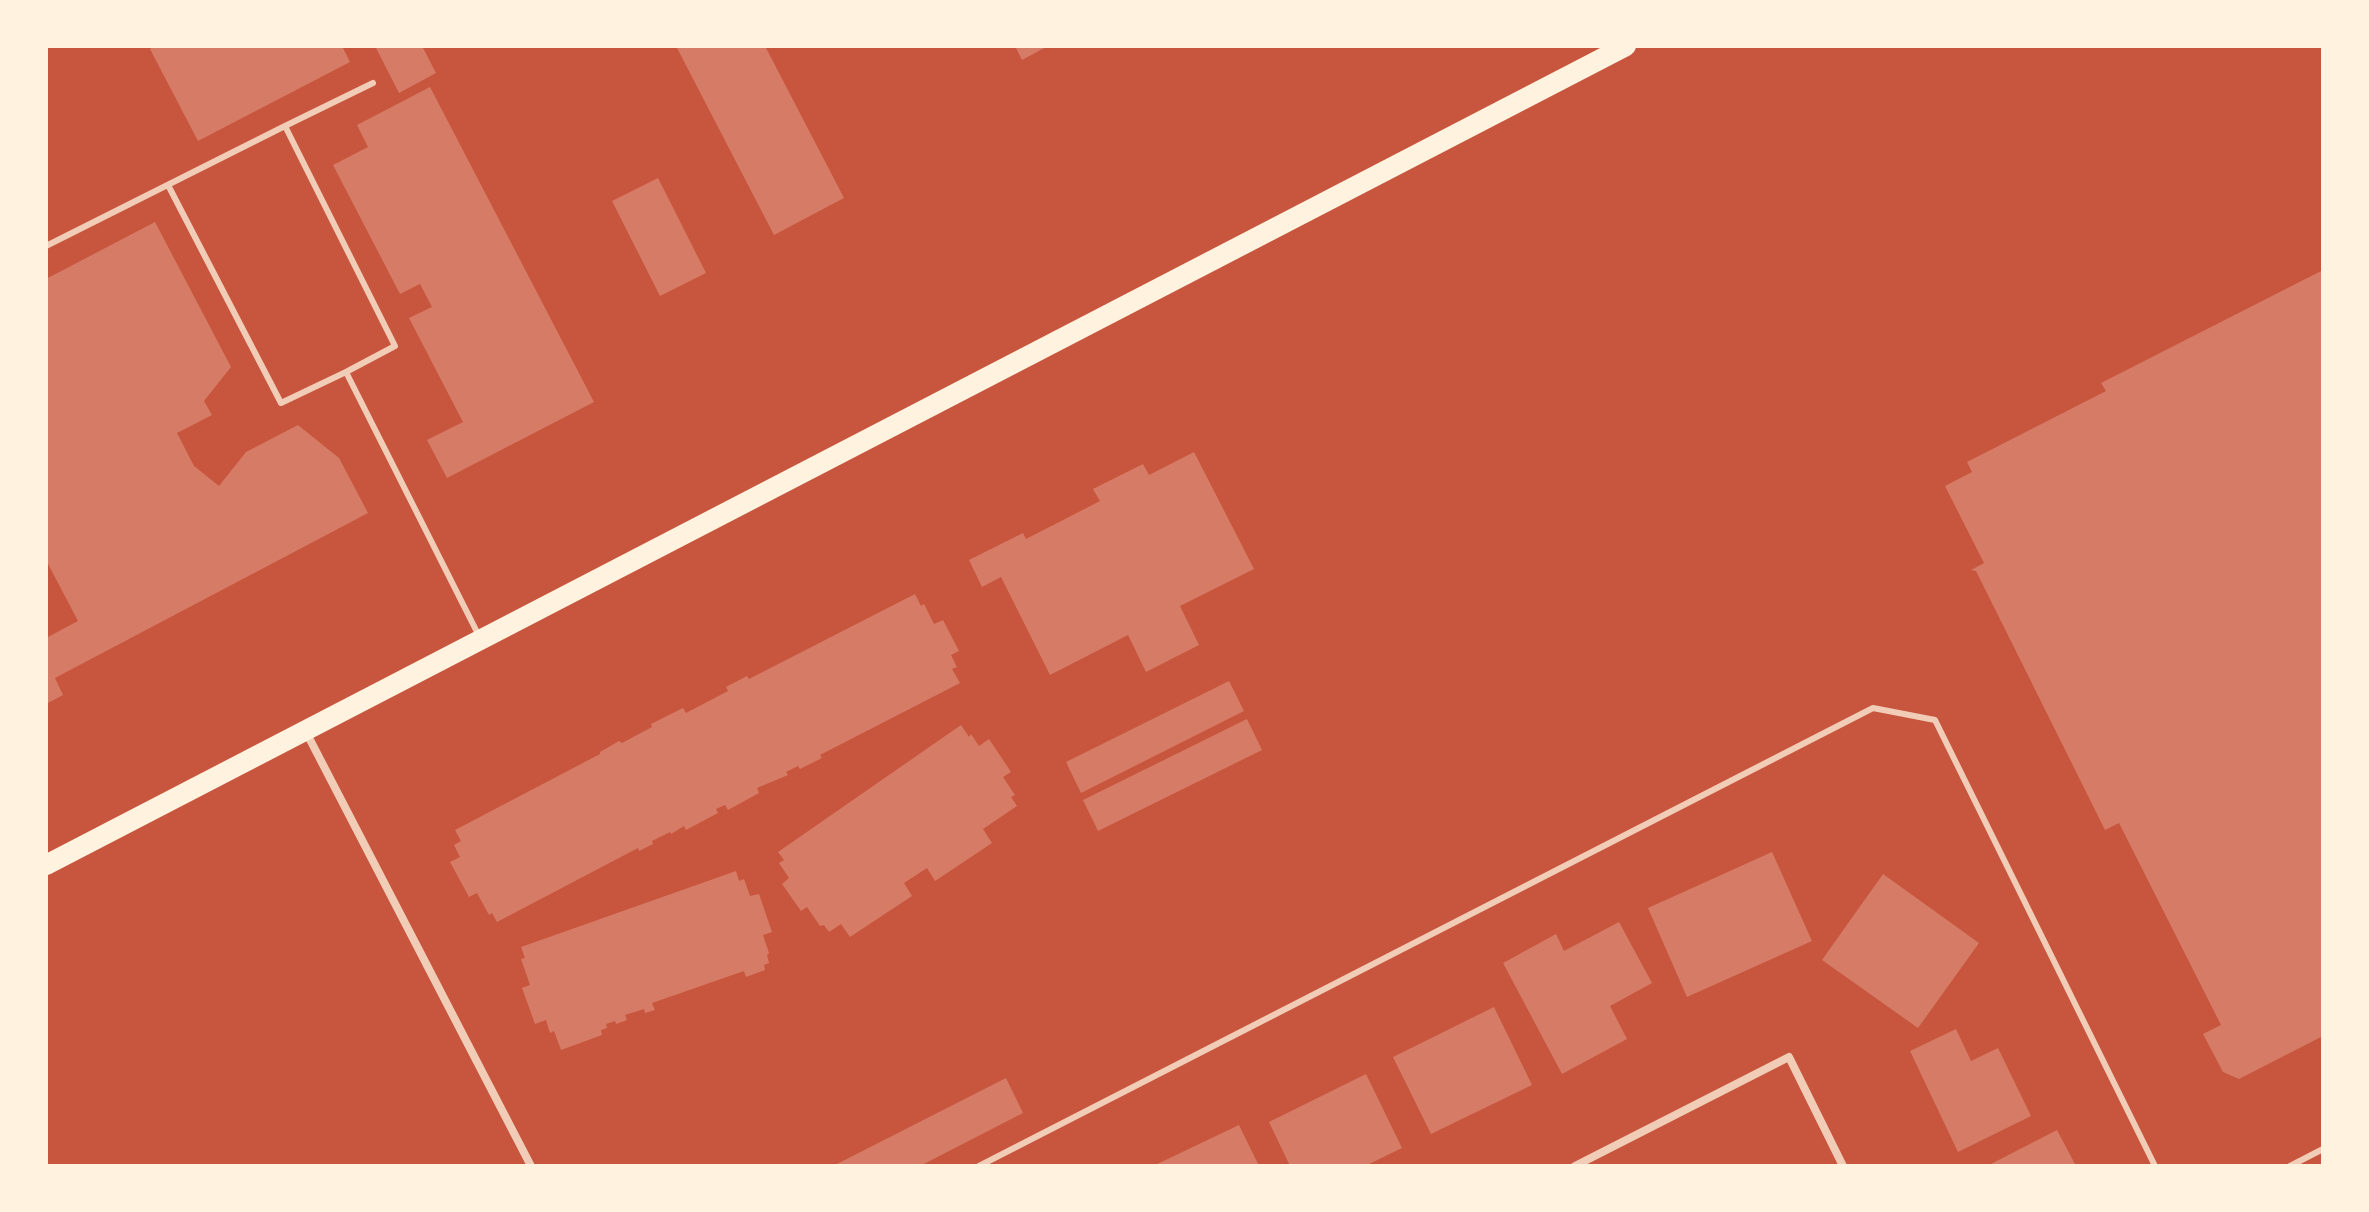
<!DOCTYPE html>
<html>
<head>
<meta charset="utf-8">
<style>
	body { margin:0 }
	#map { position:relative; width:2369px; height:1212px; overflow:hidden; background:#c8553d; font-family:"PT Sans Narrow",sans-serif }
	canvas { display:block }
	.frame { position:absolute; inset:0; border:48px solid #fff3e0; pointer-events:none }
</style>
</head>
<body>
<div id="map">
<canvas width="2369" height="1212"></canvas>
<div class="frame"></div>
</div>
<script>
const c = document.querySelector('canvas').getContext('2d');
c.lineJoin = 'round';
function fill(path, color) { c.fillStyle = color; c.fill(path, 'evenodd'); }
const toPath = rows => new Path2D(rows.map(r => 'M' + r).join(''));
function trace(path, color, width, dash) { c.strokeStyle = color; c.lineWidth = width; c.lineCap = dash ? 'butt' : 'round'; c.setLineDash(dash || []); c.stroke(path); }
fill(toPath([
	[155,46,342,46,350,62,198,141,150,49],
	[375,46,422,46,436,73,399,93],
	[676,46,765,46,844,198,774,235],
	[1015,46,1048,46,1022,60],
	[430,87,594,402,447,478,427,440,463,422,409,318,432,307,420,284,400,294,333,165,368,147,357,125],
	[658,178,706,273,660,296,612,201],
	[155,222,231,367,204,401,212,415,177,433,194,466,219,486,246,452,298,425,339,458,368,513,55,678,63,695,46,704,46,638,78,621,46,560,46,279],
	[2323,270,2323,1036,2239,1079,2223,1072,2203,1034,2221,1025,2119,823,2105,830,1976,571,1971,570,1984,563,1945,486,1972,472,1967,462,2106,391,2101,383],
	[1194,452,1254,569,1180,606,1199,645,1146,672,1128,635,1050,675,1001,577,982,587,969,560,1023,533,1026,539,1100,501,1093,489,1143,464,1149,475],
	[915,594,921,606,924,604,934,624,943,620,959,651,951,655,957,667,952,669,960,683,820,755,822,758,800,769,798,766,786,772,788,775,757,788,759,793,728,810,725,805,716,809,718,813,686,830,684,826,671,834,670,832,652,841,653,844,639,851,638,848,497,922,492,913,489,915,477,893,469,897,450,862,460,857,454,845,461,841,455,830,600,754,600,752,619,741,622,743,652,727,651,724,683,708,686,713,728,691,726,687,747,676,749,679],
	[1229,681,1244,711,1081,793,1066,762],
	[1247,719,1262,750,1098,831,1083,800],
	[961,725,969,737,971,734,979,746,989,739,1011,772,1003,777,1015,795,1011,797,1017,806,983,829,992,843,935,881,927,868,904,883,912,896,850,937,841,924,829,932,824,925,820,926,807,907,801,911,782,884,789,878,779,863,784,860,778,852],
	[1772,852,1812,941,1687,997,1648,908],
	[736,871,739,881,744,879,750,896,759,894,772,932,763,935,769,953,767,955,769,963,764,965,765,970,746,977,744,971,652,1003,655,1010,645,1013,644,1009,625,1015,627,1020,616,1024,615,1021,606,1024,607,1028,601,1030,602,1035,561,1050,554,1031,550,1033,546,1020,535,1024,522,988,530,985,521,959,525,958,521,947],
	[1883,874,1979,943,1918,1028,1822,960],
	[1619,922,1652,983,1610,1006,1627,1039,1562,1074,1503,963,1556,934,1564,951],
	[1494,1007,1532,1085,1431,1134,1393,1057],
	[1956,1029,1971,1061,1998,1048,2031,1116,1958,1152,1910,1051],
	[1366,1074,1402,1148,1365,1166,1290,1166,1269,1122],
	[1006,1078,1023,1113,920,1166,833,1166],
	[1239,1125,1259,1166,1153,1166],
	[2057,1130,2076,1166,1987,1166]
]), '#d67c66');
trace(toPath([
	[285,126,373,83],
	[168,185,281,403,346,372],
	[46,246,285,126,395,346,346,372,479,636],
	[979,1166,1873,708,1935,720,2155,1166],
	[2290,1166,2323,1149]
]), '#f1ccb7', 6);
trace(toPath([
	[305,730,531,1166],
	[1575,1166,1789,1057,1843,1166]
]), '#f1ccb7', 8);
trace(toPath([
	[46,865,1626,46]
]), '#fff3e0', 20);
</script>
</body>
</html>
